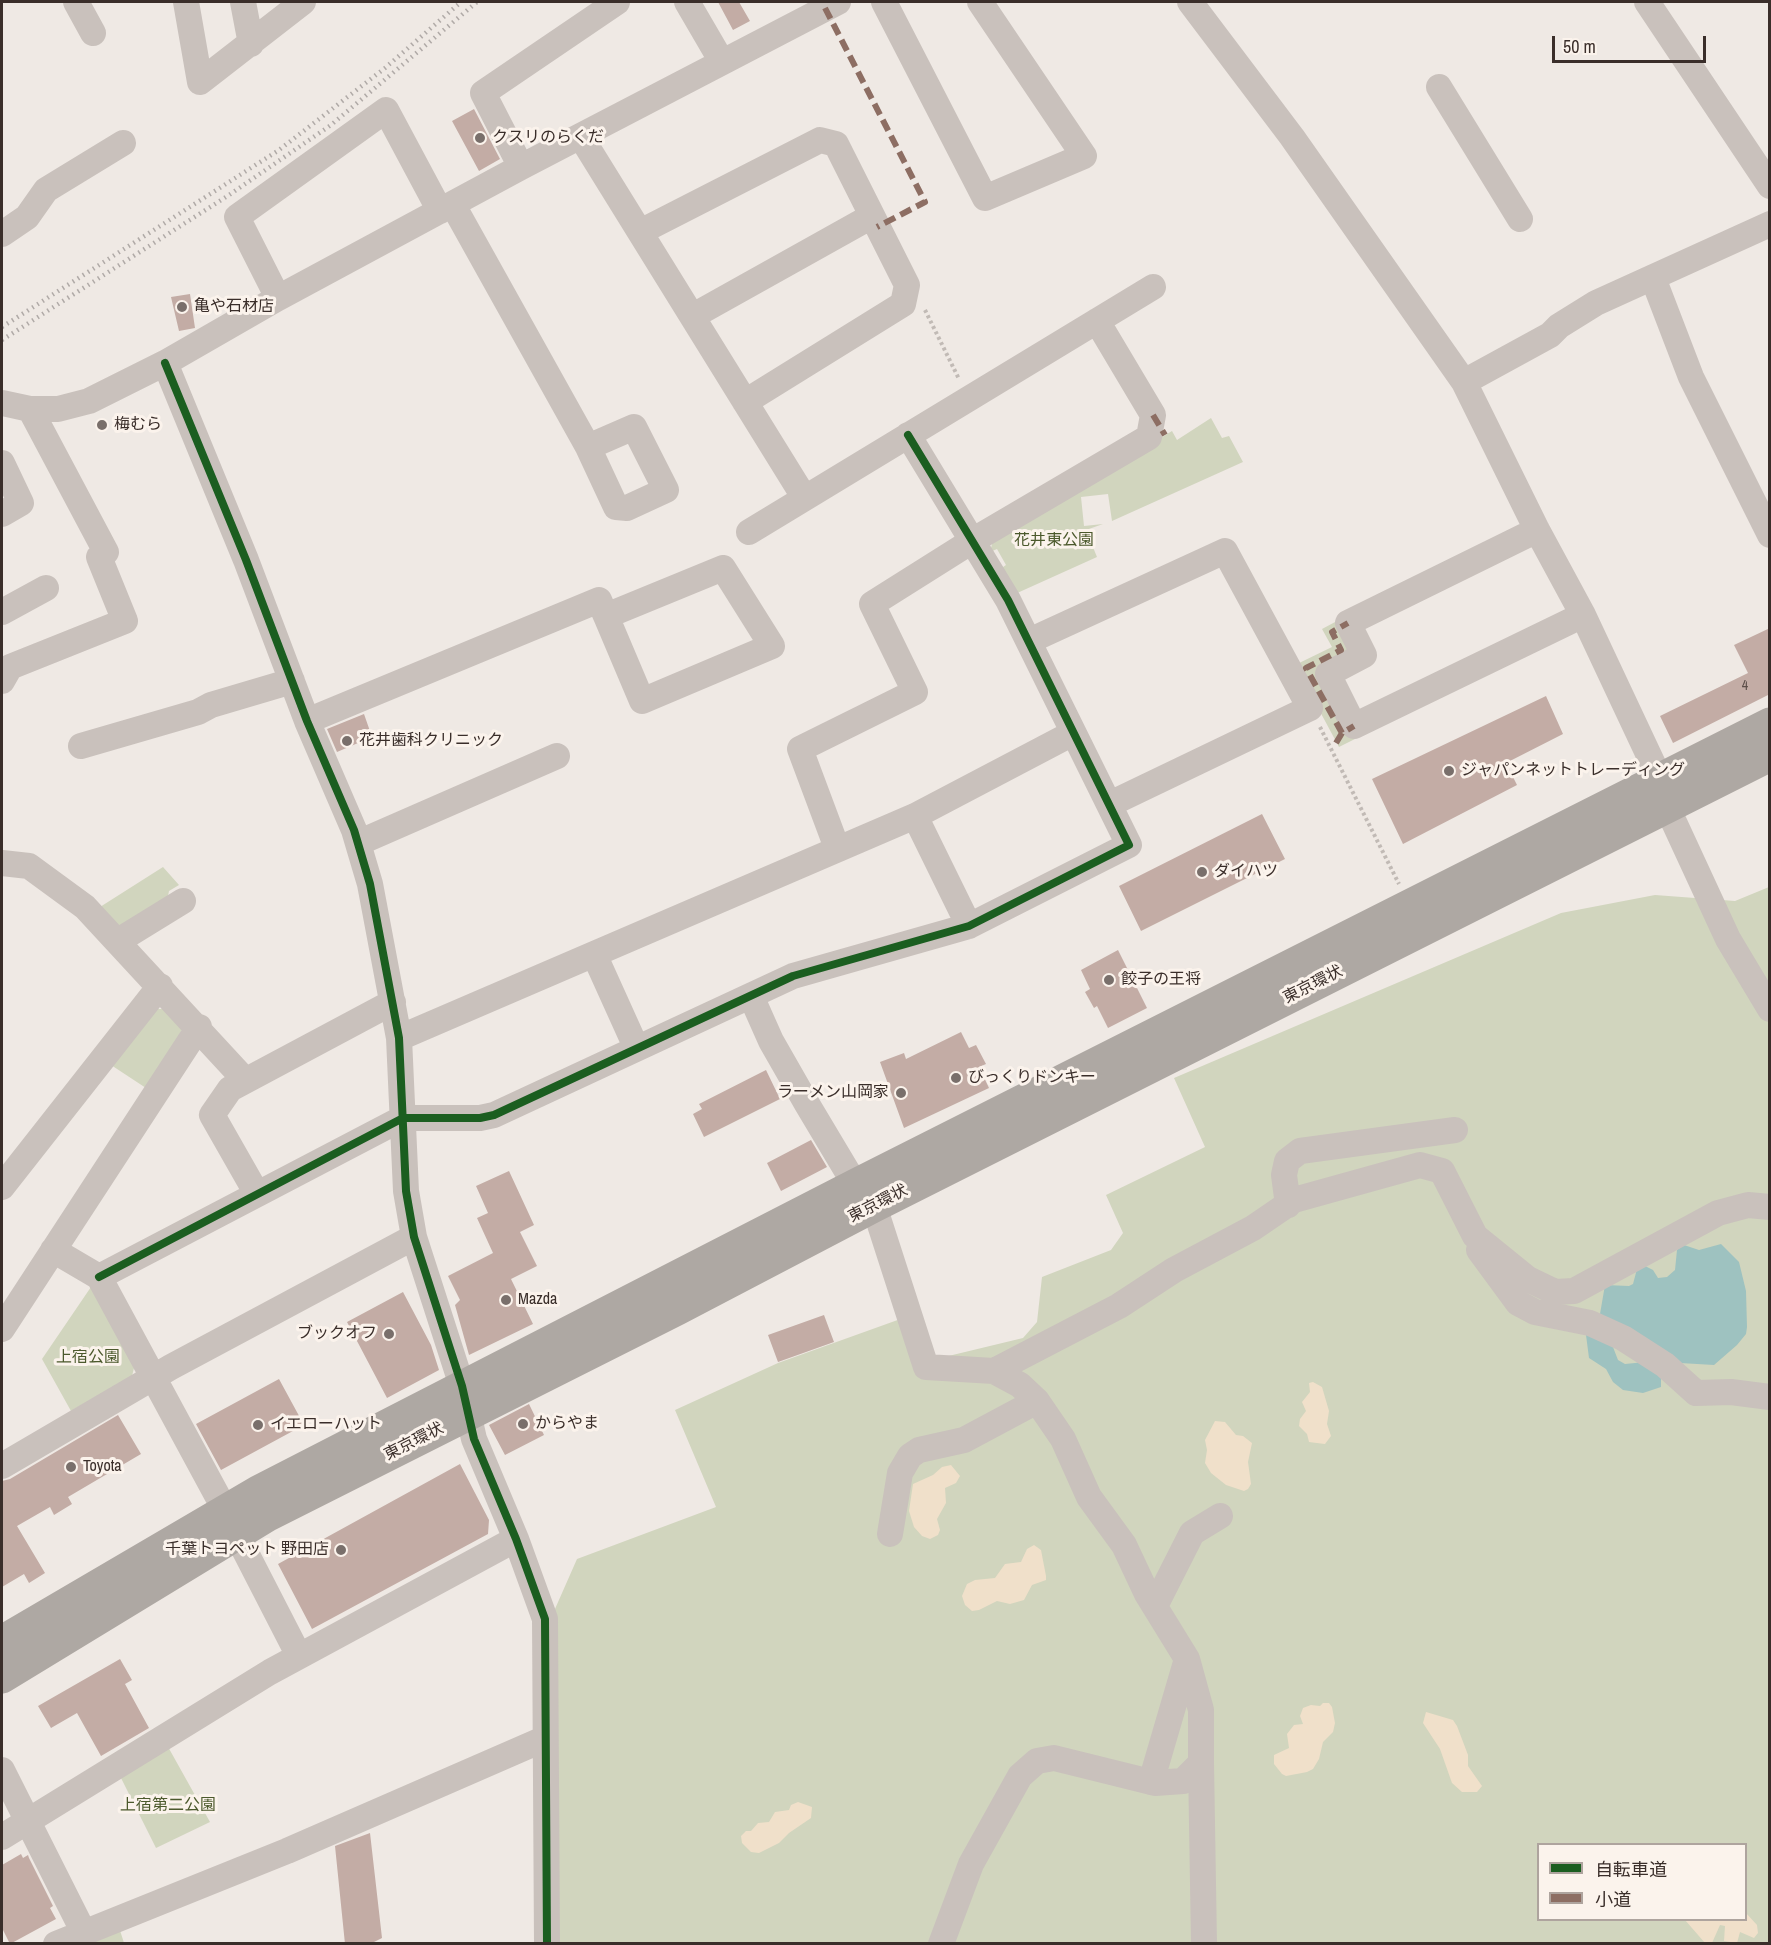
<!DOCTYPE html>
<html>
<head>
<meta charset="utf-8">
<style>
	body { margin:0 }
	#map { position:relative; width:1771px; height:1945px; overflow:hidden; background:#efe9e4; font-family:"Archivo Narrow","Noto Sans JP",sans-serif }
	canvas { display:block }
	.frame { position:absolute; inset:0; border:3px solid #3a2e2a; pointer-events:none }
	.legend { position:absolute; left:1537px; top:1843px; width:210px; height:78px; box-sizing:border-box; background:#fbf3ec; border:2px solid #aea49e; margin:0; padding:8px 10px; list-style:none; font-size:18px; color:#3a2e2a }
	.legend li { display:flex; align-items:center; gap:12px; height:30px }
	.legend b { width:30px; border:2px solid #aea49e }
	.scale { position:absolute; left:1552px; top:36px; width:154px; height:27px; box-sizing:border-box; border:3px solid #3a2e2a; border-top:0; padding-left:8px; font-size:18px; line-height:21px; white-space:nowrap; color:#3a2e2a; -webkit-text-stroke:4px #fbf3ec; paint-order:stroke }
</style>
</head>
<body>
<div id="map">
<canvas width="1771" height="1945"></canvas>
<div class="frame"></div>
<ul class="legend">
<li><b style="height:8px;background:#1b5e20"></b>自転車道</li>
<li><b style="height:8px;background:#8d6e63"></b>小道</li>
</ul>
<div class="scale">50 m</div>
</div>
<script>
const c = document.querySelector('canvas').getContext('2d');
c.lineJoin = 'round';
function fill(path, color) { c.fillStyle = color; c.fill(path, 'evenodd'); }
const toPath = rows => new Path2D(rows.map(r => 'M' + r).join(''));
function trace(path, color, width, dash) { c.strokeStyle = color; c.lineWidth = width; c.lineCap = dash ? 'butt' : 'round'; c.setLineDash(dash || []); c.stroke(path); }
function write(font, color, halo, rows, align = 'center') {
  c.font = font + ' "Archivo Narrow","Noto Sans JP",sans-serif'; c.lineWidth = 6; c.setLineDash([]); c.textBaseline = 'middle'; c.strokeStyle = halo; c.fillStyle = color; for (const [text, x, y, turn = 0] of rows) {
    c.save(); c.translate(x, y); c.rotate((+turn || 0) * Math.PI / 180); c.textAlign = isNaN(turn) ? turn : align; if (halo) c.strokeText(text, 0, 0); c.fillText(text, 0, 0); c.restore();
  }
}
fill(toPath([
	[1211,418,1222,438,1229,436,1243,462,1112,521,1108,494,1081,497,1084,526,1103,524,1086,530,1097,557,1015,594,1000,569,1006,565,997,549,990,552,993,540,1172,431,1177,440],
	[1337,621,1352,647,1320,672,1357,738,1339,747,1295,665,1332,647,1322,629],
	[163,867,179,885,169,891,167,901,124,928,115,926,100,907],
	[1769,887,1769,1943,557,1943,551,1618,577,1559,716,1507,675,1410,778,1363,906,1317,936,1359,1023,1338,1037,1322,1042,1277,1111,1250,1123,1233,1106,1195,1205,1147,1174,1078,1561,913,1655,895,1735,901],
	[1538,1844,1746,1844,1746,1920,1538,1920],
	[155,1009,165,1009,183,1028,149,1090,111,1065],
	[93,1284,135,1364,132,1376,71,1411,42,1359],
	[167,1745,210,1822,156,1848,119,1774],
	[118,1924,124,1943,73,1944]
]), '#d1d5be');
fill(toPath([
	[1313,1382,1322,1387,1329,1411,1327,1424,1331,1436,1325,1444,1309,1442,1307,1434,1299,1426,1300,1419,1306,1411,1302,1402,1310,1392,1309,1383],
	[1215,1421,1225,1422,1236,1435,1243,1436,1252,1443,1248,1462,1251,1484,1248,1489,1244,1491,1226,1485,1211,1473,1205,1463,1207,1450,1205,1440],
	[951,1465,960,1476,956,1483,945,1488,946,1503,937,1519,940,1530,938,1535,930,1539,922,1536,914,1527,909,1511,913,1484,933,1475,942,1467],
	[1034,1545,1041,1550,1046,1576,1046,1580,1032,1585,1024,1600,1010,1604,997,1601,979,1610,972,1611,965,1605,962,1596,967,1584,975,1580,995,1578,1005,1564,1021,1562,1027,1549],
	[1323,1703,1329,1703,1332,1707,1335,1723,1333,1732,1323,1742,1319,1759,1313,1769,1307,1772,1286,1776,1282,1774,1274,1764,1274,1755,1289,1748,1287,1734,1294,1725,1303,1724,1300,1716,1303,1708,1311,1705,1320,1706],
	[1426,1712,1453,1720,1457,1726,1468,1755,1468,1766,1482,1786,1477,1792,1462,1792,1452,1783,1440,1749,1423,1723],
	[798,1802,812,1807,811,1818,789,1833,779,1843,759,1853,751,1852,742,1843,741,1836,746,1831,751,1831,758,1823,769,1822,775,1812,789,1810,791,1805],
	[1746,1913,1757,1925,1758,1933,1754,1938,1740,1932,1737,1943,1724,1941,1725,1926,1720,1925,1712,1943,1705,1943,1685,1920,1746,1920]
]), '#f0e0ca');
fill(toPath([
	[1721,1244,1739,1262,1746,1291,1747,1327,1746,1334,1737,1345,1714,1365,1680,1363,1600,1314,1605,1285,1629,1286,1633,1284,1637,1269,1645,1266,1653,1270,1658,1278,1667,1277,1675,1270,1677,1250,1684,1245,1699,1250],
	[1586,1335,1611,1342,1618,1360,1625,1364,1645,1362,1661,1375,1661,1387,1643,1393,1623,1390,1613,1382,1606,1369,1589,1358]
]), '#9ec2c0');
fill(toPath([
	[718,2,739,2,750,21,733,30],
	[474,109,500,159,479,171,452,121],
	[190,294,195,328,179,331,171,297],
	[1770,628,1770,694,1673,743,1660,716,1748,673,1734,645],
	[1546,696,1563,734,1506,763,1517,785,1403,844,1372,779],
	[364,714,372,737,337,752,327,729],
	[1262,814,1285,859,1141,931,1119,886],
	[1118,950,1147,1008,1108,1028,1097,1006,1094,1008,1085,992,1090,989,1081,970],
	[961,1032,969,1048,976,1045,986,1064,979,1067,989,1088,904,1128,880,1062,904,1053,906,1059],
	[766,1070,780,1099,704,1137,693,1114,702,1109,699,1104],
	[811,1140,827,1167,781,1191,767,1163],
	[509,1171,534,1225,520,1232,537,1266,511,1279,533,1324,469,1355,455,1305,460,1300,448,1276,493,1253,477,1218,488,1213,476,1186],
	[403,1292,431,1345,439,1370,387,1398,347,1322],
	[824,1315,834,1342,778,1362,768,1335],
	[279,1379,304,1425,221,1470,196,1424],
	[529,1404,544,1435,505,1455,489,1425],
	[118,1415,141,1454,68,1497,72,1504,54,1515,50,1507,17,1526,45,1573,29,1583,24,1574,2,1587,2,1481,10,1479],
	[460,1464,489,1520,488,1534,312,1629,278,1564],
	[120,1659,132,1680,125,1684,149,1728,101,1756,77,1713,51,1728,38,1706],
	[370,1833,382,1938,370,1944,345,1944,335,1846],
	[21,1854,23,1858,28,1855,29,1858,53,1906,50,1908,56,1919,10,1944,2,1928,2,1865]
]), '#c3aca5');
trace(toPath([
	[925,310,959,379],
	[1320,727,1399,884]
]), '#c1bab5', 4, [3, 3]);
trace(toPath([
	[76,2,93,33],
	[186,2,200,82,303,2],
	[243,2,251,44],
	[687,2,722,62],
	[884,2,985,198,1084,156,980,2],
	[1190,2,1292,137,1464,382,1537,530,1583,615,1660,779,1667,807,1728,939,1770,1009],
	[1647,2,1770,186],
	[1439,87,1520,219],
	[581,137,804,497],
	[521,167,483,93,617,2],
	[453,205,588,447,616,507,627,508,666,490,634,427,588,447],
	[640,232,820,140,836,144,907,285,903,304,745,402],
	[2,234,27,217,46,190,123,143],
	[1653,278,1691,377,1770,535],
	[278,298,237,217,386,110,440,211],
	[693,316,872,216],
	[165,363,246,560,307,721,354,830,370,884,399,1038,406,1191,414,1237,462,1386,474,1439,516,1539,545,1619,547,1944],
	[1464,382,1550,335,1559,326,1596,303,1770,224],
	[2,403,30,409,58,409,89,401,165,363,278,298,521,167,838,2],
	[2,463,21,503,2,514],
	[1537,530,1348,623,1364,655,1328,674,1354,726,1583,615],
	[749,532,1153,287],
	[723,568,772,646,642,701,606,616,723,568],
	[2,612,46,588],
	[1029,641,1225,551,1310,708,1110,804],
	[2,681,10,667,125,621,99,557,106,552,30,409],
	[307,721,599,600,606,616],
	[81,746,198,712,211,705,292,681],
	[915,816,969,926],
	[358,843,557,756],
	[837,848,800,749,915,692,872,604,972,541,1149,437,1153,415,1097,321],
	[2,863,29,866,85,907,245,1080],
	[118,941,183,901],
	[594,954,636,1047],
	[751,996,771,1041,807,1104,847,1171,874,1206,926,1367,994,1371,1119,1306,1174,1270,1253,1228,1294,1200,1420,1165,1442,1171,1475,1236,1528,1279,1555,1292,1574,1291,1718,1213,1748,1205,1770,1207],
	[399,1038,915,816,1073,733],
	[2,1187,160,986],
	[257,1194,212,1115,230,1089,393,1002],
	[1288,1205,1284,1175,1287,1161,1300,1151,1455,1130],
	[53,1250,99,1277,225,1510],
	[1479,1250,1518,1303,1535,1312,1590,1323,1623,1338,1665,1365,1696,1393,1731,1392,1770,1397],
	[99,1277,403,1118,480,1118,494,1115,793,976,969,926,1129,845,1008,600,908,435],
	[2,1329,199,1027],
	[2,1466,171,1367,414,1237],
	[890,1534,900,1473,910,1456,919,1450,964,1440,1037,1401],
	[244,1549,299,1656],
	[1155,1606,1192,1533,1220,1516],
	[1201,1763,1204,1944],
	[2,1770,83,1931],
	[1151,1782,1187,1659],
	[2,1837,270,1672,516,1539],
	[56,1944,287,1851,544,1739],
	[941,1944,971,1864,1020,1776,1037,1761,1054,1758,1155,1783,1183,1781,1201,1763,1201,1710,1187,1659,1147,1594,1124,1545,1089,1497,1063,1439,1037,1401,1020,1385,994,1371]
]), '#c9c1bc', 26);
trace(toPath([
	[2,1642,258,1492,856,1185,1770,724],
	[2,1677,268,1515,677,1309,874,1206,1770,755]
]), '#aea8a3', 33);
trace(toPath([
	[2,327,279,150,385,68,461,2],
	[2,340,229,195,331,125,477,2]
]), '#b0aaa7', 4.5, [1.5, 4.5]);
trace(toPath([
	[825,8,925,202,877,227],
	[1153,415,1165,435],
	[1342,733,1306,668,1341,650,1332,632,1348,623],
	[1336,743,1342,733,1354,726]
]), '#8d6e63', 6, [12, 6]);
trace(toPath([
	[165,363,246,560,307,721,354,830,370,884,399,1038,406,1191,414,1237,462,1386,474,1439,516,1539,545,1619,547,1944],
	[99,1277,403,1118,480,1118,494,1115,793,976,969,926,1129,845,1008,600,908,435]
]), '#1b5e20', 8);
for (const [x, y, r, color] of [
	[480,138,6,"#796f6b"],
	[182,307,6,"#796f6b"],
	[102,425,6,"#796f6b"],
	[347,741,6,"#796f6b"],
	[1449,771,6,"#796f6b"],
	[1202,872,6,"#796f6b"],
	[1109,980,6,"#796f6b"],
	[956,1078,6,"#796f6b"],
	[901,1093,6,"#796f6b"],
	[506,1300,6,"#796f6b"],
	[389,1334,6,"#796f6b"],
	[523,1424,6,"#796f6b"],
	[258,1425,6,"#796f6b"],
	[71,1467,6,"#796f6b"],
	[341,1550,6,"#796f6b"]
]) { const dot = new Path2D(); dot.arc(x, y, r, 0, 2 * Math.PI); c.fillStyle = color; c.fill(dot); trace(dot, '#fbf3ec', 2); }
write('14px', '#5c4e49', null, [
	["4",1745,686]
]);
write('16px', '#3a2e2a', '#fbf3ec', [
	["クスリのらくだ",492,138],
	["亀や石材店",194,307],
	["梅むら",114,425],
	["花井歯科クリニック",359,741],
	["ジャパンネットトレーディング",1461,771],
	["ダイハツ",1214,872],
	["餃子の王将",1121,980],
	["びっくりドンキー",968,1078],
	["ラーメン山岡家",889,1093,"right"],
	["Mazda",518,1300],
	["ブックオフ",377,1334,"right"],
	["からやま",535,1424],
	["イエローハット",270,1425],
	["Toyota",83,1467],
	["千葉トヨペット 野田店",329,1550,"right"]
], 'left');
write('16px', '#4b592c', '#fbf3ec', [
	["花井東公園",1054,541],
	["上宿公園",88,1358],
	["上宿第二公園",168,1806]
]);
write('16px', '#3a2e2a', '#fbf3ec', [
	["東京環状",1313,985,-27],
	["東京環状",878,1204,-27],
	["東京環状",414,1442,-27]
]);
</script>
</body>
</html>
